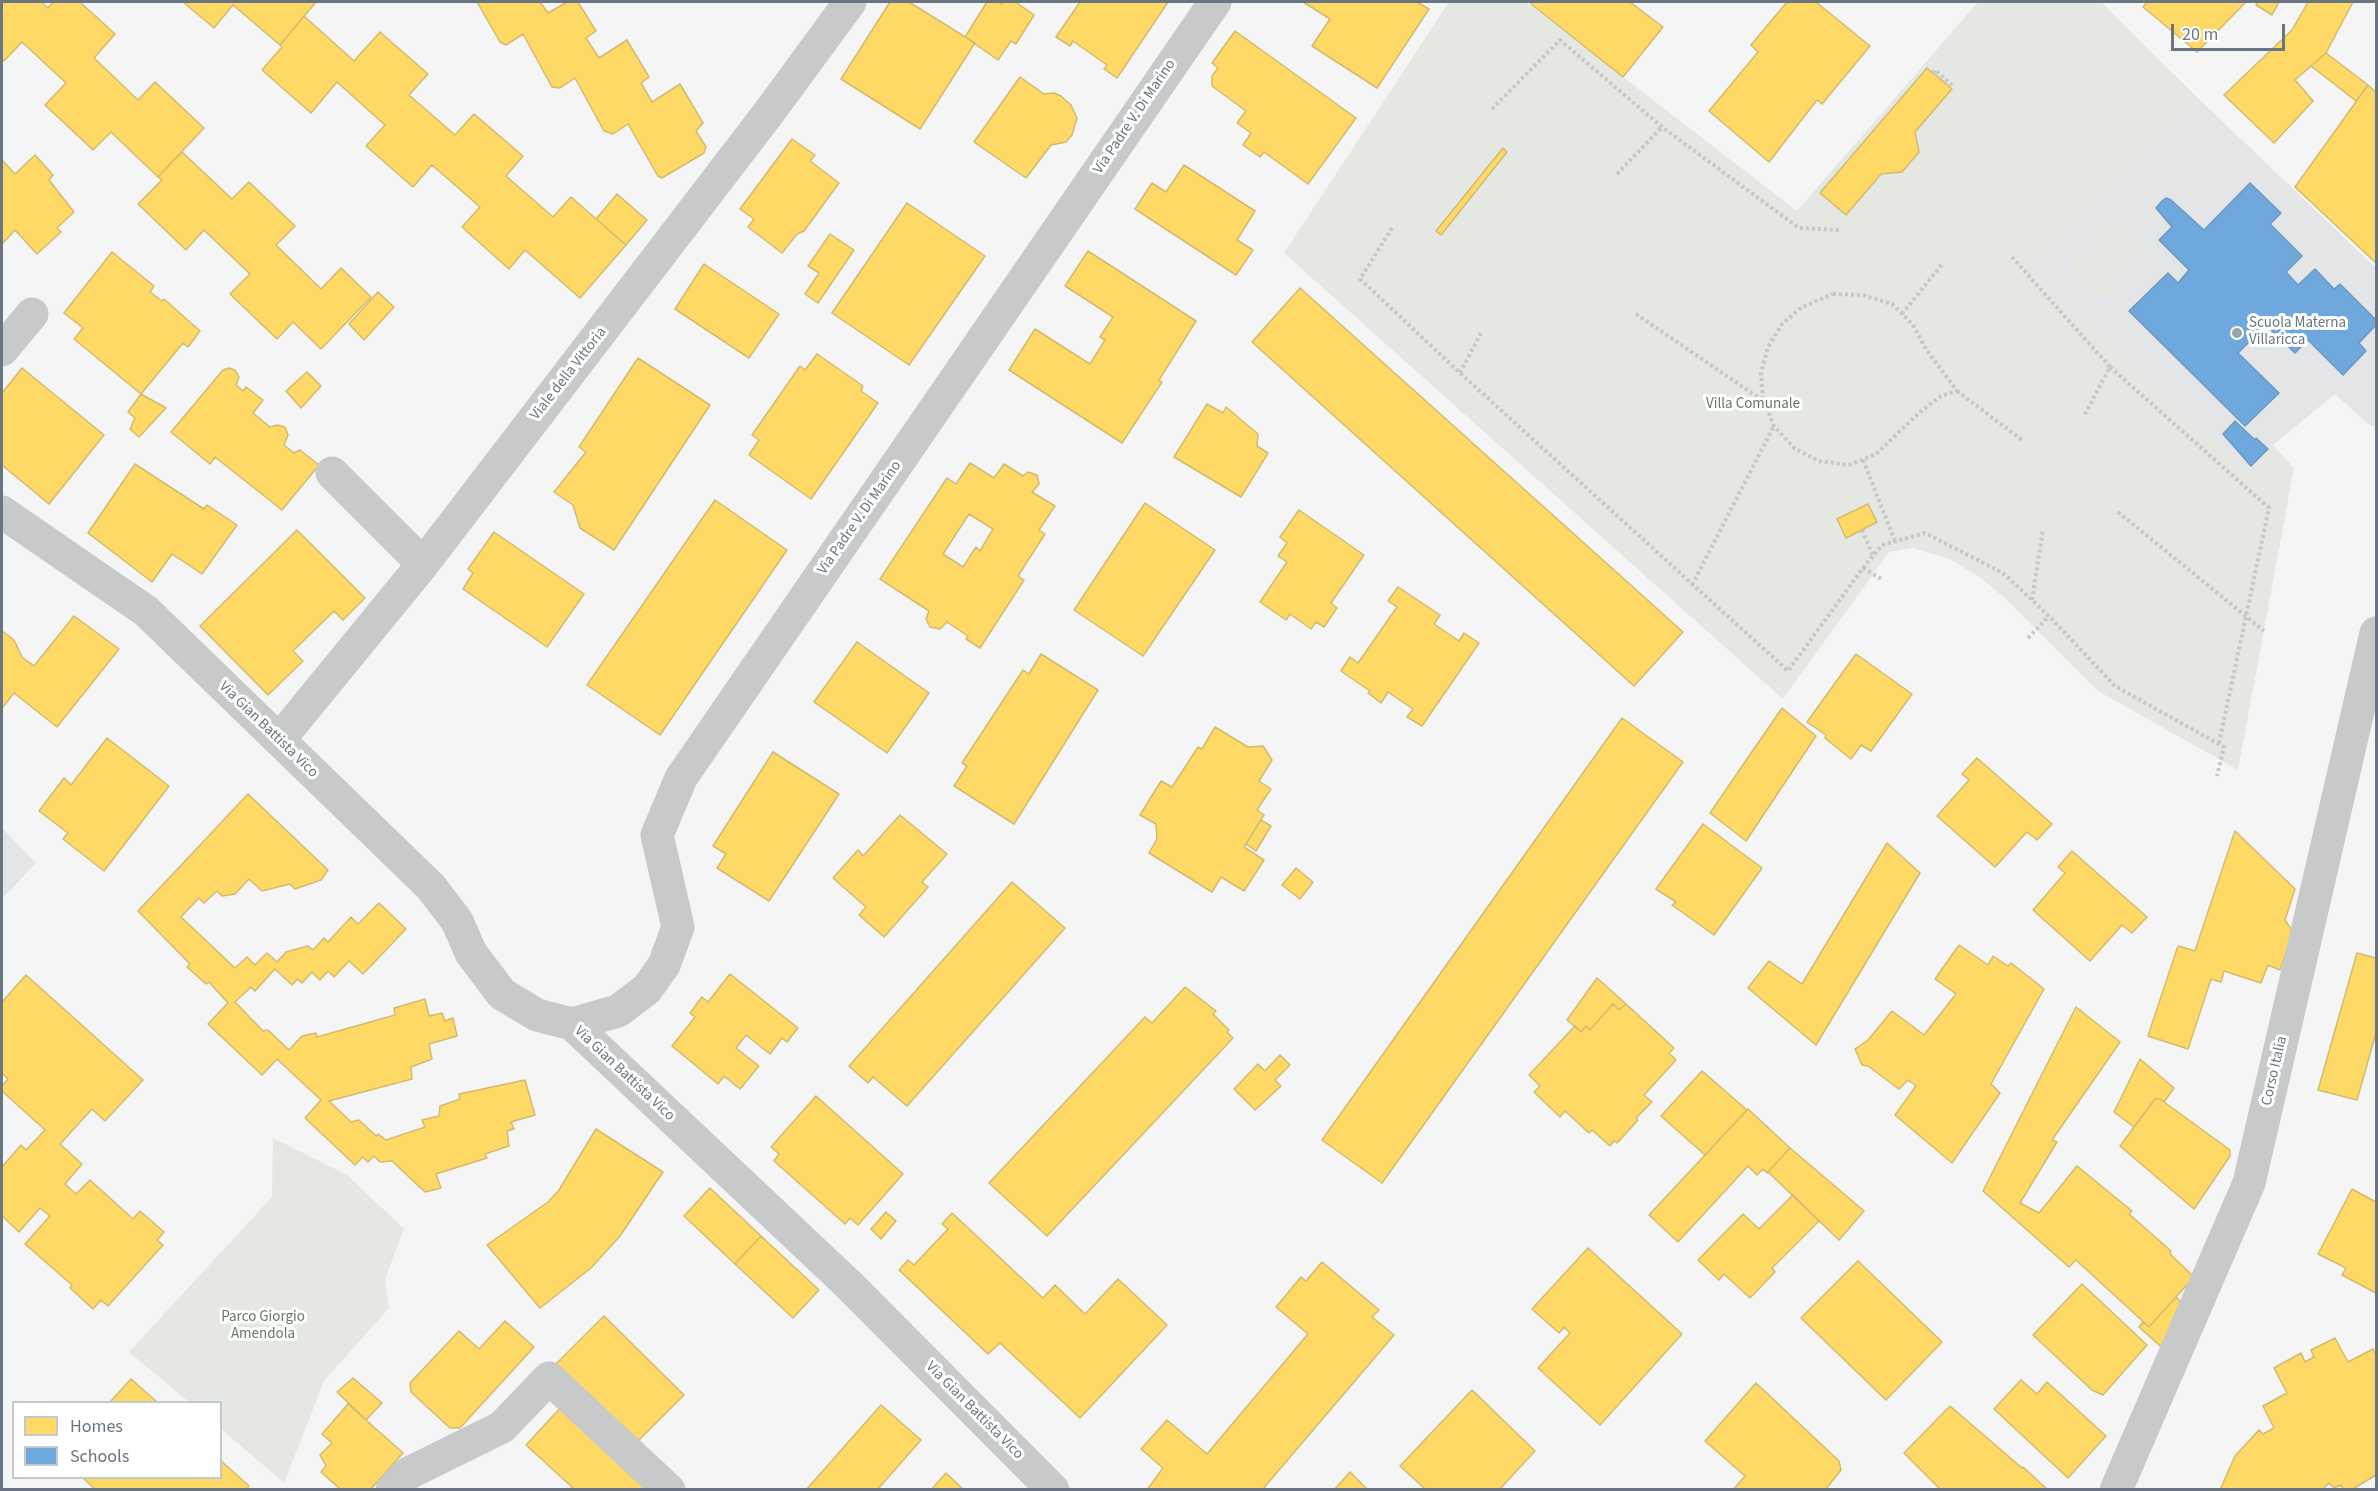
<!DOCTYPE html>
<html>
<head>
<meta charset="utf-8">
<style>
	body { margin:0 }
	#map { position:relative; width:2378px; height:1491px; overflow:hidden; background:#f5f5f5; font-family:"Source Sans 3",sans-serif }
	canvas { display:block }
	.frame { position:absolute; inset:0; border:3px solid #697681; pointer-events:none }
	.legend { position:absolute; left:12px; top:1401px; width:210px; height:78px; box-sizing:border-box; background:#fff; border:2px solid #c3c8cd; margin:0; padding:8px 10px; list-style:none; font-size:18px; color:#697681 }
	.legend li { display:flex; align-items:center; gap:12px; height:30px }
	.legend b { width:30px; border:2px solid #c3c8cd }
	.scale { position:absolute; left:2171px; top:24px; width:114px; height:27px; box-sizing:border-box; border:3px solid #697681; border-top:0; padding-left:8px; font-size:18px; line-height:21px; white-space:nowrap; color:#697681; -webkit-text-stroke:4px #fff; paint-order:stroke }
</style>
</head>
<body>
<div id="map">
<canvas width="2378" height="1491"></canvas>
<div class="frame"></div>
<ul class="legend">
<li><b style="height:16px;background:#ffd966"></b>Homes</li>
<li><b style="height:16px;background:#6fa8dc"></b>Schools</li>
</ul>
<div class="scale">20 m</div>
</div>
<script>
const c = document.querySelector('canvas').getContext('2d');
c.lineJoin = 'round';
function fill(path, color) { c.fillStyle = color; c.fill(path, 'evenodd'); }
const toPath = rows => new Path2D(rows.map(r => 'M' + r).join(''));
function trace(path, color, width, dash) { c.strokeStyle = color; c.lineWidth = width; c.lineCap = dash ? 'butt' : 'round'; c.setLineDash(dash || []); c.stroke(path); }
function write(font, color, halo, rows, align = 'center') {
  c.font = font + ' "Source Sans 3",sans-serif'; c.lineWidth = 6; c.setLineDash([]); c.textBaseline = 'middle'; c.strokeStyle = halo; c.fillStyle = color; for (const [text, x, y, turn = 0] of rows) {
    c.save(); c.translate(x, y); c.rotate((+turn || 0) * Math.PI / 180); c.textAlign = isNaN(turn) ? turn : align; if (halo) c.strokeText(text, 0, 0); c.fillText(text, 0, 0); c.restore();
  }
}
fill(toPath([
	[2202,102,2376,268,2376,427,2368,424,2335,394,2273,445,2245,474,2033,272],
	[2,828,36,863,2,899]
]), '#e4e5e6');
fill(toPath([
	[1449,2,1526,2,1797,211,1978,2,2101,2,2202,102,2034,272,2245,474,2273,445,2294,468,2238,770,2098,691,2007,600,1981,578,1950,559,1913,548,1889,552,1783,699,1284,253],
	[2115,216,2150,245,2104,299,2068,268],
	[273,1138,347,1175,404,1229,385,1279,389,1308,324,1381,284,1483,221,1429,220,1402,189,1402,129,1352,272,1197]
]), '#e4e7e2');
const homes = toPath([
	[2,2,41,2,48,8,53,2,80,2,115,34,94,58,138,100,155,82,204,128,158,177,111,132,93,150,45,105,66,83,22,42,4,61,2,59,2,2],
	[183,2,316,2,280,45,233,5,214,28,183,2],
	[477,2,540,2,548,13,567,2,578,2,596,31,586,38,599,58,627,40,649,77,641,83,652,102,680,84,703,123,696,131,706,147,704,153,662,178,658,176,628,124,613,134,604,131,575,78,560,88,552,87,523,34,506,45,500,42,477,2],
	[890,2,909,2,975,43,920,129,841,79,890,2],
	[987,2,998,2,1002,4,1003,2,1018,2,1017,3,1034,15,1016,44,1011,41,998,60,965,37,987,2],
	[1080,2,1168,2,1117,78,1104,69,1107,65,1073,41,1070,46,1056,37,1080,2],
	[1303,2,1417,2,1429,9,1377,88,1312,46,1330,19,1303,2],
	[1533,2,1630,2,1663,27,1623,77,1531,4,1533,2],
	[1787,2,1816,2,1870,46,1822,104,1817,100,1769,162,1709,111,1758,52,1751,45,1787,2],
	[2147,2,2246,2,2197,52,2143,7,2147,2],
	[2258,2,2279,2,2272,15,2256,5,2258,2],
	[2308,2,2353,2,2326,53,2295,80,2313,101,2274,143,2224,95,2292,30,2308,2],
	[304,16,354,61,380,32,428,74,409,95,455,135,474,114,523,156,506,176,553,217,571,197,626,245,580,298,525,250,509,269,462,227,480,207,432,165,413,187,366,146,385,125,337,82,311,113,262,70,282,47,280,45,304,16],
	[1235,31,1356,118,1308,184,1264,152,1260,157,1243,145,1251,133,1237,123,1246,111,1212,86,1212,76,1218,68,1212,63,1235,31],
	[2326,53,2368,85,2356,101,2311,66,2326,53],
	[1927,68,1952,89,1915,132,1919,152,1902,172,1881,174,1846,215,1820,193,1927,68],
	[1020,77,1044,94,1054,93,1061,96,1071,105,1077,118,1072,135,1066,142,1051,145,1026,178,974,142,1020,77],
	[2368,85,2376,92,2376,263,2295,187,2368,85],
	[792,139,815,155,810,161,839,183,804,231,797,234,782,253,748,227,754,219,740,209,792,139],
	[1503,148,1507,152,1441,235,1436,231,1503,148],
	[182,152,232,199,249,182,295,226,276,245,321,289,341,268,371,297,321,349,293,322,277,339,230,294,250,274,204,230,186,250,138,204,162,180,158,177,182,152],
	[35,155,53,175,49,180,74,212,57,228,61,232,37,254,15,230,2,244,2,160,15,174,35,155],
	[1184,165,1255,211,1237,240,1253,250,1236,275,1135,209,1152,183,1166,192,1184,165],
	[617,194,647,220,626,245,596,219,617,194],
	[907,203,985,256,909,365,832,313,907,203],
	[830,234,854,250,818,303,805,294,819,273,808,266,830,234],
	[1088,251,1196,321,1159,380,1162,382,1122,443,1009,370,1035,329,1090,364,1105,340,1100,337,1113,317,1065,286,1088,251],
	[112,252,154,286,150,292,162,301,164,299,200,331,188,347,183,343,141,394,74,339,83,328,64,313,112,252],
	[704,264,779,314,749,358,675,309,704,264],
	[1300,288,1683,632,1634,686,1252,342,1300,288],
	[378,292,394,307,364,340,349,324,378,292],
	[817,354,863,386,861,391,878,403,811,499,749,455,759,440,752,435,800,366,805,370,817,354],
	[638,358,710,405,614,550,580,528,573,505,554,492,586,452,579,447,638,358],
	[22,368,104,435,49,504,2,465,2,393,22,368],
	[229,368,235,370,239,377,236,385,243,391,246,387,263,400,253,413,270,427,277,425,285,427,288,435,284,445,294,453,300,450,319,465,282,510,215,457,210,464,171,432,223,370,229,368],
	[307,372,321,386,301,408,286,391,307,372],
	[141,394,166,408,139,437,130,429,135,418,128,412,141,394],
	[1207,404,1223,413,1226,407,1258,434,1257,446,1268,453,1241,497,1174,457,1207,404],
	[970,463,994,478,1004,464,1023,476,1028,472,1037,475,1039,484,1032,492,1055,506,1039,530,1045,534,1018,576,1024,580,980,648,966,639,968,636,947,622,940,629,930,627,926,619,929,611,880,579,947,478,956,484,970,463],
	[969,514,993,529,980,551,976,547,963,567,943,554,969,514],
	[135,464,204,509,207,505,237,525,202,574,172,554,152,582,88,533,135,464],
	[715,500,787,550,660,735,587,685,715,500],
	[1145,503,1215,550,1143,656,1074,610,1145,503],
	[1868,504,1877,522,1846,538,1837,519,1868,504],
	[1299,510,1364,555,1331,603,1337,608,1324,627,1316,622,1311,629,1290,614,1286,620,1260,602,1287,562,1278,556,1287,543,1280,537,1299,510],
	[297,530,365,598,343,620,334,611,293,651,303,661,268,695,200,626,297,530],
	[494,532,584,594,547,647,463,589,473,573,468,569,494,532],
	[1398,587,1440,615,1434,624,1459,641,1464,633,1479,643,1422,726,1407,717,1413,709,1388,692,1381,703,1368,693,1370,691,1341,671,1350,657,1358,663,1397,607,1388,601,1398,587],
	[74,616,119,649,57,727,14,693,2,708,2,631,14,640,22,657,34,666,74,616],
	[857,642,929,693,887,753,814,702,857,642],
	[1041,654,1098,690,1014,824,954,786,967,766,962,763,1023,670,1029,674,1041,654],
	[1856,654,1912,694,1871,751,1861,745,1851,759,1825,738,1826,735,1807,722,1856,654],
	[1782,708,1816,736,1746,841,1710,813,1782,708],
	[1622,718,1683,762,1382,1183,1322,1140,1622,718],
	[1215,727,1248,747,1263,746,1272,760,1259,781,1271,789,1257,810,1264,815,1244,847,1264,860,1244,891,1221,877,1212,892,1149,853,1157,839,1156,824,1140,815,1161,781,1172,787,1198,747,1202,749,1215,727],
	[107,738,169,786,104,871,63,839,68,833,39,811,64,778,71,785,107,738],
	[773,752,839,794,769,901,717,868,726,854,713,846,773,752],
	[1977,758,2052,824,2037,840,2027,832,1995,867,1937,816,1969,780,1962,774,1977,758],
	[248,794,328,870,321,880,295,889,290,884,262,891,249,879,235,894,222,896,217,891,204,903,199,898,181,917,235,968,247,957,255,965,267,953,277,962,286,952,308,946,313,950,324,938,328,942,351,917,358,924,379,903,406,929,363,974,349,961,334,977,328,971,320,980,312,972,302,983,297,979,292,985,275,969,255,991,251,987,235,1002,263,1031,268,1030,289,1050,302,1036,316,1033,317,1037,395,1015,394,1008,425,999,429,1016,442,1013,445,1021,453,1018,457,1036,429,1044,432,1059,411,1067,412,1079,329,1101,351,1122,359,1120,376,1136,378,1134,386,1140,425,1127,422,1120,439,1116,440,1106,460,1099,459,1094,525,1080,535,1115,511,1122,514,1129,507,1131,509,1146,485,1154,487,1158,436,1174,441,1188,425,1192,392,1161,380,1162,374,1156,368,1162,363,1157,355,1165,305,1118,321,1100,277,1059,262,1075,208,1024,228,1003,209,982,206,984,187,967,190,964,138,911,248,794],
	[900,815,947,854,922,882,928,887,884,937,859,915,866,907,833,878,858,850,863,856,900,815],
	[1261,820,1271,826,1256,851,1246,844,1261,820],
	[1703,824,1762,868,1714,935,1672,905,1676,902,1656,889,1703,824],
	[2235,831,2295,889,2285,920,2293,932,2280,970,2268,965,2261,983,2224,971,2221,982,2211,979,2188,1049,2148,1036,2178,946,2195,951,2235,831],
	[1887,843,1920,873,1816,1045,1748,988,1769,961,1802,984,1887,843],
	[2072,851,2147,917,2132,933,2122,925,2090,961,2033,910,2065,873,2058,867,2072,851],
	[1296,868,1313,882,1300,899,1282,885,1296,868],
	[1012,882,1065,928,907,1106,873,1077,868,1083,849,1066,1012,882],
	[1959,945,1988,965,1993,956,2008,966,2011,963,2044,989,1991,1084,2000,1093,1952,1163,1895,1115,1916,1086,1908,1080,1899,1089,1868,1066,1862,1065,1855,1049,1868,1040,1892,1011,1924,1035,1956,994,1935,979,1959,945],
	[2357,953,2376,958,2376,1033,2357,1100,2318,1090,2357,953],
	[730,974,798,1028,787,1042,782,1038,770,1054,746,1035,736,1048,759,1066,740,1089,724,1076,718,1084,672,1046,695,1017,690,1013,702,997,708,1002,730,974],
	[26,975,143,1080,105,1121,92,1109,60,1144,82,1164,65,1184,76,1194,90,1180,133,1219,140,1211,164,1232,157,1240,163,1245,108,1306,101,1300,93,1309,70,1288,72,1285,25,1244,50,1216,40,1208,19,1232,2,1216,2,1167,21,1145,26,1150,45,1130,2,1091,2,1086,8,1079,2,1073,2,1002,26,975],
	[1597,978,1626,1004,1619,1010,1613,1004,1590,1030,1586,1026,1581,1032,1567,1020,1597,978],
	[1185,987,1216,1011,1213,1014,1229,1030,1227,1032,1233,1038,1047,1236,989,1183,1145,1017,1152,1023,1185,987],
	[1613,1004,1619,1010,1626,1004,1674,1048,1669,1053,1676,1060,1644,1095,1652,1102,1636,1118,1638,1120,1617,1143,1614,1141,1610,1146,1592,1130,1589,1133,1565,1111,1560,1117,1534,1092,1540,1086,1529,1075,1575,1026,1581,1032,1586,1026,1590,1030,1613,1004],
	[2076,1007,2120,1042,2052,1140,2057,1142,2020,1203,2039,1213,2077,1166,2132,1211,2129,1214,2171,1251,2170,1254,2194,1277,2149,1327,2076,1260,2069,1267,1983,1191,2076,1007],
	[1280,1055,1290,1065,1275,1080,1281,1086,1255,1110,1234,1089,1258,1064,1265,1071,1280,1055],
	[2140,1059,2174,1088,2164,1102,2160,1099,2155,1099,2134,1127,2114,1112,2140,1059],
	[1702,1071,1747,1110,1705,1155,1661,1116,1702,1071],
	[816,1096,903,1174,858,1225,850,1218,845,1224,774,1161,779,1154,771,1147,816,1096],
	[2155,1099,2160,1099,2230,1150,2230,1156,2194,1209,2120,1146,2155,1099],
	[1748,1109,1790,1148,1767,1173,1763,1169,1757,1175,1748,1166,1678,1242,1649,1215,1748,1109],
	[596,1129,663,1172,620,1236,591,1268,540,1308,487,1245,548,1202,559,1190,596,1129],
	[1790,1148,1864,1211,1839,1240,1768,1172,1790,1148],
	[710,1188,761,1236,735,1264,684,1216,710,1188],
	[2352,1189,2376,1202,2376,1293,2342,1275,2346,1268,2318,1254,2352,1189],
	[1793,1195,1819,1221,1772,1268,1775,1272,1750,1298,1724,1274,1719,1280,1698,1260,1743,1214,1759,1229,1793,1195],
	[886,1212,896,1221,881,1239,871,1229,886,1212],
	[952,1213,1043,1298,1055,1285,1085,1314,1118,1279,1167,1325,1080,1418,1000,1343,988,1354,899,1270,908,1260,914,1265,948,1229,942,1224,952,1213],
	[761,1236,819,1290,793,1318,735,1264,761,1236],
	[1588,1248,1682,1334,1600,1425,1538,1368,1570,1333,1564,1327,1559,1333,1532,1309,1588,1248],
	[1858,1261,1942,1342,1886,1400,1801,1318,1858,1261],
	[1322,1262,1379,1310,1372,1317,1394,1335,1262,1490,1147,1490,1163,1468,1141,1449,1167,1420,1207,1454,1308,1334,1276,1307,1301,1277,1306,1281,1322,1262],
	[2082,1284,2147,1345,2103,1395,2092,1390,2033,1335,2082,1284],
	[2176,1297,2196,1317,2178,1362,2139,1327,2143,1322,2149,1327,2176,1297],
	[604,1316,684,1395,636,1443,556,1364,604,1316],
	[505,1321,534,1347,460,1428,450,1428,411,1392,410,1383,459,1331,479,1349,505,1321],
	[2335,1338,2348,1362,2373,1349,2376,1356,2376,1475,2351,1490,2344,1490,2341,1485,2334,1488,2329,1483,2322,1490,2220,1490,2235,1456,2259,1430,2263,1434,2274,1428,2263,1406,2287,1393,2274,1368,2301,1353,2305,1362,2314,1357,2311,1350,2335,1338],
	[353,1378,382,1403,366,1420,337,1392,353,1378],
	[131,1379,157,1402,110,1402,131,1379],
	[2021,1380,2037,1394,2047,1382,2106,1436,2068,1478,1994,1409,2021,1380],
	[1756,1383,1839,1461,1841,1470,1825,1490,1733,1490,1745,1476,1705,1441,1756,1383],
	[1472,1390,1535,1451,1499,1490,1426,1490,1400,1466,1472,1390],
	[565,1403,661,1490,569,1490,572,1487,526,1445,565,1403],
	[348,1404,403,1453,370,1490,341,1490,321,1472,326,1466,320,1455,332,1443,322,1434,348,1404],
	[881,1405,921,1440,877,1490,806,1490,881,1405],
	[1950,1406,2022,1468,2023,1467,2048,1490,1941,1490,1904,1453,1950,1406],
	[220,1460,249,1486,246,1490,96,1490,83,1478,220,1478,220,1460],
	[1350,1472,1368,1490,1334,1490,1350,1472],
	[946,1473,964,1490,931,1490,946,1473]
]);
fill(homes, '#ffd966');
trace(homes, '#d2bb6e', 1.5);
const schools = toPath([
	[2250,183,2281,213,2270,224,2302,256,2286,272,2298,285,2315,269,2334,289,2340,284,2376,320,2376,325,2359,343,2366,351,2343,375,2308,340,2295,353,2266,325,2238,353,2279,393,2245,426,2129,311,2168,273,2178,283,2189,270,2159,240,2172,227,2156,208,2162,201,2166,198,2171,200,2204,230,2250,183],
	[2235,421,2255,440,2256,438,2268,449,2251,466,2223,434,2235,421]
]);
fill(schools, '#6fa8dc');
trace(schools, '#6d99c1', 1.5);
trace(toPath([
	[1933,73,1935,70,1952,85],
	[1492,109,1560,40,1662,127,1799,228,1840,230],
	[1617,174,1662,127],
	[1392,228,1360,279,1460,373,1788,671,1863,568,1882,545,1925,533,2003,573,2049,616,2115,686,2224,747,2217,776],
	[2012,257,2110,367,2084,416],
	[1833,294,1862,295,1892,304,1913,325,1926,349,1957,391,1941,396,1920,412,1876,454,1849,465,1819,461,1794,448,1774,426,1763,400,1761,373,1768,347,1782,324,1802,307,1833,294],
	[1636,314,1762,400],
	[1902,314,1943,263],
	[2110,367,2269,508,2219,743],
	[1460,373,1481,333],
	[1957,391,2022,440],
	[1863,460,1895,541],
	[2118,512,2264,631],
	[1862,530,1873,556],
	[1863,568,1883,580],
	[1692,585,1774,426],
	[2032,600,2043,529],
	[2028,638,2049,616]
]), '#c6c7c8', 4, [3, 3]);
trace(toPath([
	[2,350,32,314],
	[332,473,423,564],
	[2,512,146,611,431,887,457,921,471,953,502,994,537,1015,572,1024,848,1284,1053,1490],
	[279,740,423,564,770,111,850,2],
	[572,1024,618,1011,647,989,664,965,678,927,657,835,681,778,1215,2],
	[392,1490,407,1474,502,1427,549,1378,669,1490],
	[2116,1490,2249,1183,2376,633]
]), '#c8caca', 33);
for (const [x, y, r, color] of [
	[2237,333,6,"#9aa2aa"]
]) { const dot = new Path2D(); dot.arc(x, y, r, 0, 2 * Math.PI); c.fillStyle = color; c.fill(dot); trace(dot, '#fff', 2); }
write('15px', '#697681', '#fff', [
	["Via Padre V. Di Marino",1135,117,-56],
	["Viale della Vittoria",569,374,-52],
	["Via Padre V. Di Marino",860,518,-55],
	["Via Gian Battista Vico",268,730,44],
	["Corso Italia",2275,1071,-77],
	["Via Gian Battista Vico",624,1074,43],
	["Via Gian Battista Vico",974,1411,45]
]);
write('15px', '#697681', '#fff', [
	["Scuola Materna",2249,324],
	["Villaricca",2249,341]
], 'left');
write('15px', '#6a7967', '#fff', [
	["Villa Comunale",1753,405],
	["Parco Giorgio",263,1318],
	["Amendola",263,1335]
]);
</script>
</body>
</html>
